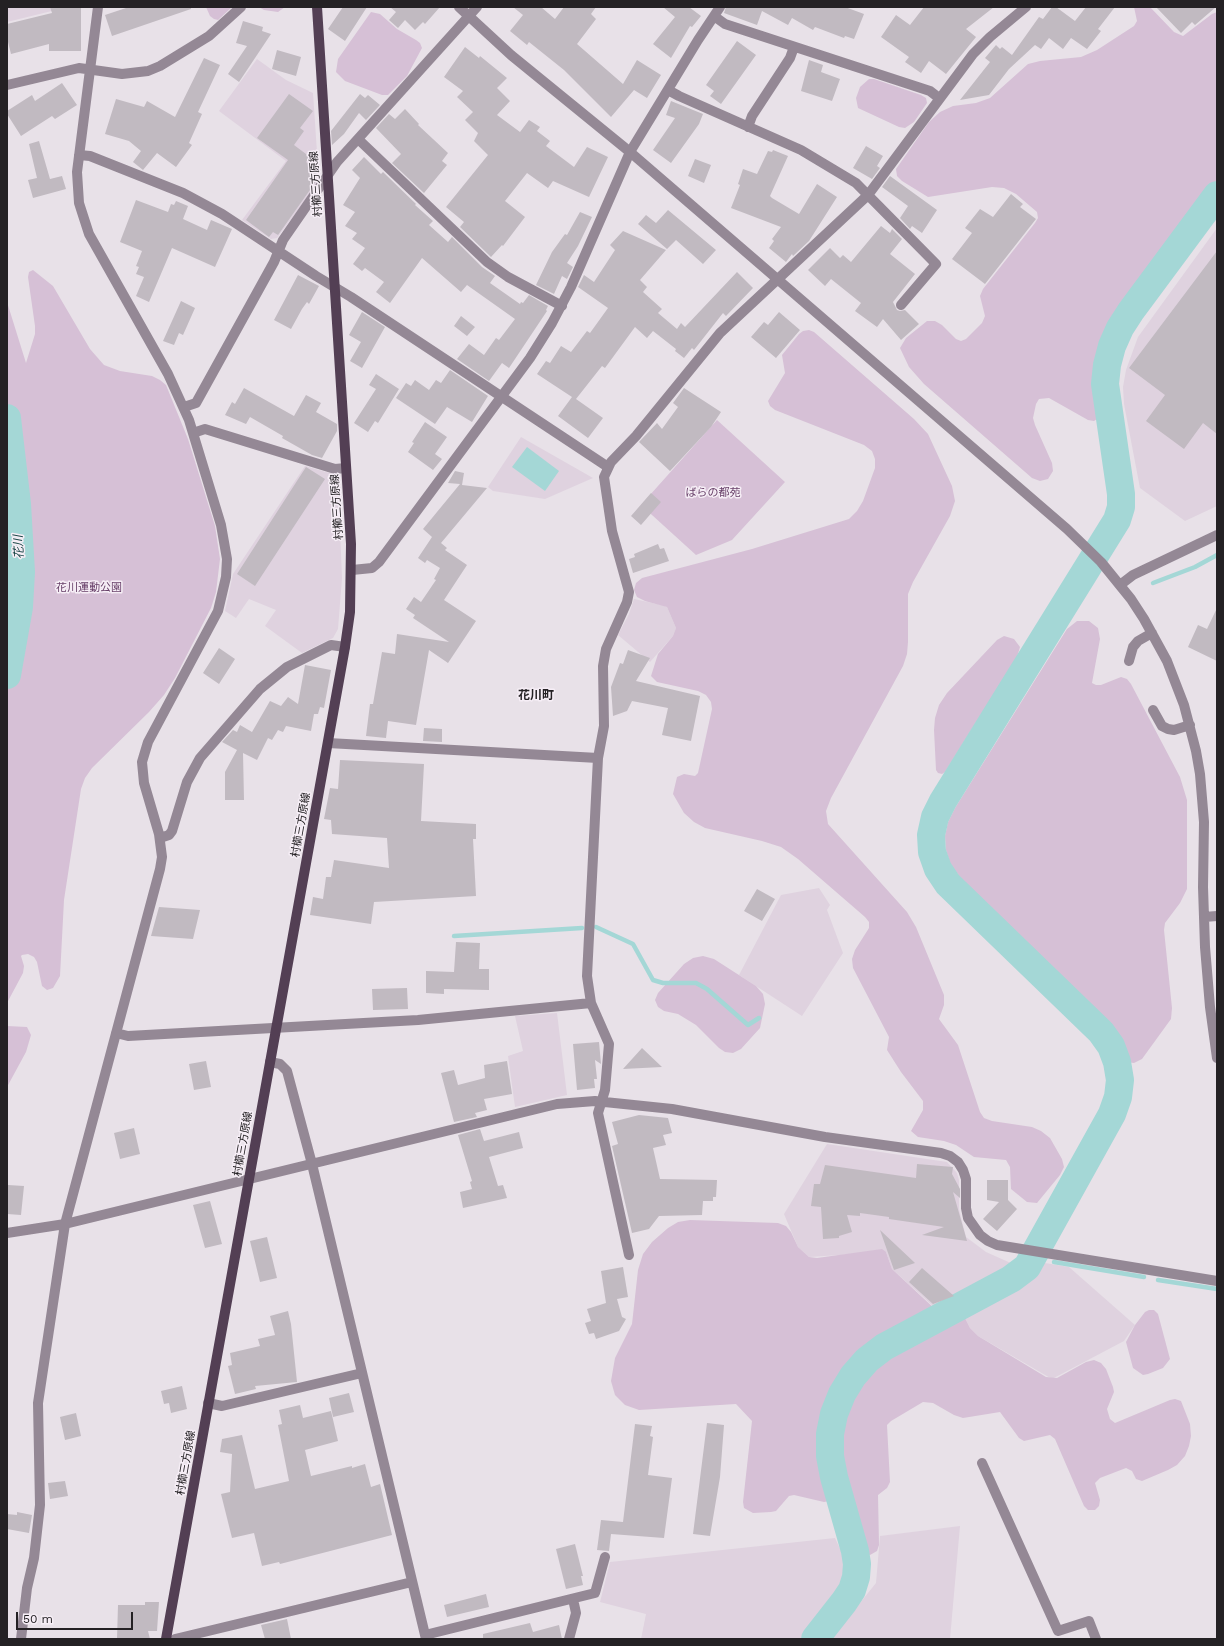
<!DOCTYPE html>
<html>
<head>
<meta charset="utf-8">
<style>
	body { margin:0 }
	#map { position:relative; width:1224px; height:1646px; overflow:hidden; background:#e8e1e8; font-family:"Work Sans",sans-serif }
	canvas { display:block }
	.frame { position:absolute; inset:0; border:8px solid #242124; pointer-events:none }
	.scale { position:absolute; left:16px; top:1612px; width:117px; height:18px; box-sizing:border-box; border:2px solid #242124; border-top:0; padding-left:5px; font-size:12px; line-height:14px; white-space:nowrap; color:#242124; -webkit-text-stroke:3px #f6eef6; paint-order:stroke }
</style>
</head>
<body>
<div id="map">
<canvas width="1224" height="1646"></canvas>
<div class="frame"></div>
<div class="scale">50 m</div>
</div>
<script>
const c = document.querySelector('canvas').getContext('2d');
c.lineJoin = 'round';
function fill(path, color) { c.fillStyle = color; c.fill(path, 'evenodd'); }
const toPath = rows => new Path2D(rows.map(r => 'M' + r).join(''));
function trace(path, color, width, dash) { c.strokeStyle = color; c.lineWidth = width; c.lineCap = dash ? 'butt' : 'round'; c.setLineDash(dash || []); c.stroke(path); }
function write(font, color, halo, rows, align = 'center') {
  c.font = font + ' "Work Sans","Noto Sans JP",sans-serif'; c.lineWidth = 3; c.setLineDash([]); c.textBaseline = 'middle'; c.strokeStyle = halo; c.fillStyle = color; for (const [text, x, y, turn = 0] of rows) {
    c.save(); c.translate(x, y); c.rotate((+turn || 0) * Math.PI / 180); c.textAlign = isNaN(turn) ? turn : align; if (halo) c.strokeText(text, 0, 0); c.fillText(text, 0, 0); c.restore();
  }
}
fill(toPath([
	[7,7,68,7,7,22],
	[257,59,286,80,313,93,319,182,277,238,271,239,242,220,286,161,219,111],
	[1217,228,1217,506,1185,521,1140,488,1124,404,1123,387,1126,370,1138,337],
	[521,437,593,478,545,499,493,491,488,487],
	[305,466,333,474,338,481,342,578,338,629,333,638,302,653,265,626,276,610,249,599,236,618,225,611,233,574],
	[634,599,662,605,667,607,676,628,673,636,650,662,618,635,629,614],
	[819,888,830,905,827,910,843,953,802,1016,739,975,781,895],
	[557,1013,567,1095,515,1107,508,1056,523,1051,515,1016],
	[827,1144,947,1162,957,1173,959,1180,959,1209,966,1237,986,1252,1013,1264,934,1307,892,1269,886,1252,809,1257,798,1247,784,1214],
	[1039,1262,1069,1267,1135,1325,1124,1341,1052,1379,978,1336,970,1328,964,1316,1029,1280],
	[960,1526,950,1639,831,1639,876,1583,880,1536],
	[835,1538,844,1557,843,1579,835,1594,800,1639,641,1639,646,1614,600,1602,610,1562]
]), '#dfd2df');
fill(toPath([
	[206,7,232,7,218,20,214,19,210,16],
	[259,7,285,7,278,12,264,10],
	[1134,7,1150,7,1174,32,1183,36,1212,14,1217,12,1217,186,1126,308,1115,325,1106,344,1101,364,1099,384,1101,411,1100,417,1094,421,1088,420,1049,398,1039,399,1036,404,1033,418,1035,425,1052,463,1053,471,1048,479,1040,481,1032,478,924,384,909,367,900,348,906,338,927,321,935,321,942,325,956,339,961,341,966,339,982,323,985,316,980,296,983,289,1035,223,1038,218,1037,212,1016,194,1004,188,992,187,928,197,902,181,897,176,896,169,929,122,940,112,953,106,976,103,990,98,1028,64,1040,61,1081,57,1097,50,1134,26,1137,21],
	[371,12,380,14,397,29,416,40,420,43,422,48,407,76,388,95,382,95,345,81,336,72,338,59],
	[869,79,874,79,921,95,926,98,927,103,914,122,905,128,899,127,858,108,856,98,860,87],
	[33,270,53,286,90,349,104,365,120,371,152,376,160,380,166,385,188,439,215,526,220,559,216,592,211,608,175,678,164,695,149,712,92,768,85,778,81,789,64,900,60,976,53,988,47,990,42,986,37,962,34,957,28,954,22,955,21,956,24,966,23,973,7,1003,7,302,26,363,35,334,35,326,28,277,29,272],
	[809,330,814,332,914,419,928,434,952,486,955,501,950,516,913,582,908,594,908,642,907,654,903,666,831,798,826,811,828,824,907,912,916,927,944,995,944,1005,939,1019,958,1045,980,1112,984,1118,992,1121,1032,1127,1041,1131,1050,1138,1062,1159,1064,1167,1060,1175,1037,1203,1027,1202,1011,1189,1010,1167,1006,1160,974,1157,956,1145,944,1141,918,1137,911,1131,923,1110,923,1101,901,1072,887,1050,889,1037,853,968,852,959,855,950,869,928,869,922,865,917,798,859,781,847,762,841,705,828,694,822,684,813,673,794,677,777,684,774,695,776,698,773,712,709,711,702,706,695,698,691,657,682,651,676,658,654,673,636,676,628,667,607,645,601,637,597,634,590,636,583,642,578,752,549,849,519,857,511,863,501,875,468,875,459,872,451,864,445,775,410,770,406,768,401,785,373,782,355,799,334,803,331],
	[717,420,785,482,732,540,696,555,641,505],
	[1077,621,1089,621,1098,628,1100,639,1092,683,1096,685,1101,685,1121,677,1127,679,1131,684,1180,777,1187,800,1187,889,1180,903,1165,923,1164,930,1172,1008,1171,1019,1142,1059,1134,1063,1127,1062,1121,1056,1116,1043,1105,1028,994,921,979,905,950,863,946,850,945,836,948,822,955,808,1067,629],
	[1004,636,1014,639,1020,647,1017,657,945,772,942,774,938,773,936,770,934,730,935,718,939,705,947,693,997,640],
	[703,956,714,959,756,986,763,994,765,1004,760,1028,741,1049,733,1053,725,1052,719,1048,696,1025,678,1014,664,1011,658,1007,655,1000,658,993,684,964,693,958],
	[7,1026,27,1027,31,1035,26,1052,7,1087],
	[690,1220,778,1223,786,1226,791,1232,798,1247,809,1257,817,1258,882,1249,886,1252,892,1269,936,1310,933,1314,881,1342,863,1356,848,1372,837,1391,829,1412,824,1434,824,1456,832,1493,832,1497,829,1501,824,1502,794,1495,789,1496,776,1511,771,1512,753,1513,744,1508,743,1502,752,1421,736,1404,639,1410,625,1405,615,1395,611,1381,615,1358,632,1324,638,1270,643,1254,652,1242,668,1228,678,1222],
	[1149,1310,1154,1310,1158,1314,1170,1359,1163,1368,1148,1374,1143,1375,1133,1368,1126,1342,1135,1325,1145,1312],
	[958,1314,962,1314,964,1316,970,1328,978,1336,1046,1377,1057,1378,1086,1362,1094,1360,1101,1363,1106,1369,1113,1387,1114,1392,1107,1409,1110,1419,1115,1423,1170,1400,1175,1399,1181,1401,1190,1424,1191,1436,1189,1446,1185,1456,1177,1465,1168,1470,1142,1481,1136,1479,1132,1471,1126,1468,1100,1478,1095,1483,1100,1500,1099,1506,1095,1510,1088,1510,1084,1506,1055,1439,1050,1435,1024,1441,1019,1438,1000,1412,963,1418,954,1415,933,1403,923,1402,891,1421,887,1425,890,1482,887,1488,878,1495,879,1545,877,1551,870,1555,864,1553,860,1547,840,1475,836,1455,836,1435,840,1415,847,1396,858,1379,871,1364,887,1352]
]), '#d6c0d6');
fill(toPath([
	[527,447,559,471,545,491,512,467]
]), '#a4d7d6');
trace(toPath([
	[1153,583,1195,567,1217,555],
	[596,927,633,944,653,980,663,983,696,983,707,989,748,1025,759,1018],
	[454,936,582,928],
	[1032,1259,1038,1260],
	[1054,1262,1144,1277],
	[1158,1280,1217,1289]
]), '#a4d7d6', 4.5);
trace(toPath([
	[7,418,17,504,21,572,19,607,7,675],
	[815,1639,844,1602,852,1590,856,1577,857,1564,855,1551,834,1477,830,1456,830,1434,834,1414,842,1394,853,1376,867,1360,884,1347,1011,1279,1027,1267,1112,1114,1118,1097,1120,1080,1117,1062,1111,1046,1101,1032,948,884,938,869,932,852,931,835,935,817,943,801,1117,520,1121,507,1121,494,1105,384,1107,365,1112,346,1120,328,1131,311,1217,195]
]), '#a4d7d6', 28);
fill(toPath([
	[50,7,81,7,81,51,49,51,49,44,11,54,7,38,7,24,52,13],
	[129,7,191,7,191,9,112,36,105,15],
	[343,7,367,7,345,41,328,29],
	[390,7,440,7,425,24,423,22,415,30,405,20,398,28,389,20,396,12],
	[513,7,541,7,555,19,564,7,596,7,591,14,596,19,577,44,623,84,637,60,661,75,647,98,634,90,611,117,564,70,529,42,527,45,510,31,523,15],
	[663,7,689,7,701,16,692,27,690,26,671,58,653,44,675,17],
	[726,7,845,7,864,14,854,39,845,36,844,38,815,27,813,30,792,18,788,25,762,11,757,25,724,13],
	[924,7,994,7,966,29,976,37,946,74,929,61,921,73,905,62,909,57,881,37,896,15,910,25],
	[1052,7,1056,7,1075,21,1086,7,1115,7,1098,29,1101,31,1087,49,1071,38,1063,49,1049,38,1041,49,1035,45,1009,69,989,95,960,100,990,62,985,58,996,45,1000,49,1002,47,1012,55,1039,17,1043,19],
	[1156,7,1216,7,1195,25,1192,22,1181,33],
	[243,21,263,27,262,31,271,34,239,82,228,74,247,46,236,43],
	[737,41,756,55,721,104,710,96,714,91,706,85],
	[465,47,479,58,480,56,507,78,497,88,510,101,497,115,520,132,529,120,540,127,537,131,550,141,546,146,574,167,587,147,608,157,589,197,553,181,548,188,527,173,505,201,525,217,503,246,502,245,491,257,460,227,464,222,446,207,488,155,474,141,478,133,465,120,473,112,457,97,463,91,444,77],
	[277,50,301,57,296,76,272,69],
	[204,58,220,65,198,112,202,114,189,143,192,145,176,167,157,153,143,170,133,162,141,151,129,141,105,134,116,99,144,107,147,101,175,117],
	[809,60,823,65,821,72,840,79,832,101,801,91],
	[62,83,77,105,55,119,52,116,21,136,7,114,7,111,32,95,35,101],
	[289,94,313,111,300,128,304,131,294,145,310,157,306,162,318,171,314,177,317,180,278,235,273,232,269,237,246,220,288,160,257,138],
	[360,94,365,98,368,95,380,105,366,120,359,113,344,134,332,145,331,131],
	[671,101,703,114,699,124,671,163,653,150,675,118,666,115],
	[405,109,419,124,418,125,448,153,442,161,447,165,424,193,392,163,401,154,376,128,389,114,395,119],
	[39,141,50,179,62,176,66,189,33,198,28,180,37,178,29,144],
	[866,146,883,156,877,166,880,168,872,179,853,168],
	[773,150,788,156,770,196,772,198,799,214,817,184,837,197,809,241,793,256,792,254,786,262,769,248,774,241,772,239,781,227,731,208,740,185,738,184,743,169,757,174,768,151,772,152],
	[364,157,381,174,383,172,416,204,415,205,433,221,429,225,448,242,452,237,482,267,495,276,490,283,520,304,521,302,523,303,529,295,548,306,546,310,547,311,509,368,502,363,489,381,457,359,469,344,484,355,496,338,499,340,515,319,467,285,461,292,422,258,390,303,376,292,384,282,365,268,362,271,353,264,365,248,352,239,357,233,345,226,355,212,343,205,360,178,352,170],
	[695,159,711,165,704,183,688,176],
	[890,176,937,210,922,233,912,226,910,229,900,218,908,206,882,187],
	[1011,194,1023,204,1020,207,1036,219,985,284,952,259,972,233,965,228,980,209,993,217],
	[136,200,168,212,171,204,174,205,176,201,188,206,183,219,207,230,211,220,232,229,215,267,172,248,149,302,136,296,144,277,136,274,139,267,136,266,142,251,120,242],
	[668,210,716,250,703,264,676,240,667,249,638,224,646,215,656,223],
	[580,212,592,217,578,246,567,263,573,267,567,279,562,276,554,294,536,285,552,252,565,234,567,235],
	[881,226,890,233,892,229,902,239,890,254,915,274,893,302,897,310,900,311,905,310,919,324,901,340,883,319,877,327,855,311,861,303,831,279,825,286,808,270,830,248,840,258,843,255,851,262],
	[623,231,666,250,640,280,647,287,643,292,662,309,658,313,677,329,681,323,685,327,737,272,753,288,726,316,723,313,694,350,692,348,684,358,675,351,676,349,653,331,647,338,635,327,605,368,602,366,576,399,603,418,588,438,558,416,572,397,537,374,546,361,550,363,561,346,571,352,587,331,590,333,608,308,578,287,584,275,594,282,615,250,610,245],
	[1217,251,1217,434,1203,423,1184,449,1146,421,1165,395,1129,368],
	[298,275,319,286,309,304,307,302,302,309,291,329,274,320],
	[181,301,195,308,183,335,179,333,174,345,163,341],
	[362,312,385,327,362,368,350,361,361,342,349,335],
	[779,312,800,330,776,358,751,337,764,322,768,325],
	[461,316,475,327,467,336,454,326],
	[450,370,488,396,472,422,447,407,435,424,396,398,406,383,411,386,415,380,429,390,436,380,441,383],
	[376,374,399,389,378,423,375,421,368,432,354,423,376,389,369,385],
	[244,388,294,416,306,395,321,403,316,412,337,424,337,431,322,458,312,455,282,438,283,436,250,417,246,424,225,415,232,402,235,404],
	[684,388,721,412,711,427,670,471,639,442,657,423,662,429,678,407,673,403],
	[425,422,447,437,435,454,442,459,433,470,408,452,414,443,412,442],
	[306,467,325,479,255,586,237,574],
	[455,471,464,473,462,485,487,488,441,543,447,548,445,550,467,565,444,600,476,621,448,663,429,650,416,725,388,721,386,738,366,736,370,704,373,704,382,652,395,654,397,634,449,642,413,618,415,615,406,609,414,597,421,602,436,580,434,579,440,568,427,560,425,563,418,558,432,537,423,529,460,484,448,483],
	[651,493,661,502,641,525,631,516],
	[658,544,660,549,664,548,669,561,633,573,629,559,635,557,634,554],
	[1217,608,1217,661,1188,647,1198,625,1207,629],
	[219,648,235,659,219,684,203,673],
	[628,650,650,658,636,681,700,696,691,741,662,735,668,708,632,701,627,711,613,716,611,687,620,663,623,664],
	[305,665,331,670,324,708,320,707,318,714,314,714,311,731,286,726,283,732,278,730,272,740,268,738,257,760,243,753,244,800,225,800,225,772,237,750,222,742,233,730,237,732,240,725,252,732,270,701,281,706,288,697,298,704],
	[424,728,442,729,442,742,423,741],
	[340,760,424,764,421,821,476,824,476,839,473,839,476,896,374,902,371,924,310,915,313,897,323,899,326,877,331,877,334,860,389,868,387,838,332,834,331,820,324,819,330,788,338,789],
	[757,889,775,899,762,921,744,911],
	[159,907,200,910,193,939,151,936],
	[456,942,480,943,479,969,489,969,489,990,444,989,444,994,426,993,426,971,454,972],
	[407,988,408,1009,373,1010,372,989],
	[599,1042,601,1064,595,1060,597,1079,594,1079,595,1088,577,1090,573,1044],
	[642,1048,662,1067,623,1069],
	[206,1061,211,1087,194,1090,189,1064],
	[507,1061,512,1094,484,1099,487,1110,475,1113,477,1117,454,1122,441,1073,454,1070,458,1085,485,1078,484,1065],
	[639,1115,668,1118,672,1133,663,1135,666,1145,653,1148,660,1179,717,1180,716,1197,713,1197,713,1201,703,1201,702,1215,659,1216,649,1229,632,1233,612,1146,618,1144,612,1122],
	[134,1128,140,1154,120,1159,114,1133],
	[480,1129,484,1141,519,1132,523,1148,489,1157,498,1186,503,1185,507,1198,463,1208,460,1192,472,1189,470,1182,472,1181,458,1135],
	[917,1164,953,1167,952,1174,960,1189,960,1198,953,1192,967,1241,922,1235,944,1227,889,1219,889,1217,860,1213,860,1216,847,1215,852,1232,839,1236,839,1238,823,1239,821,1207,811,1206,814,1184,820,1184,825,1165,916,1178],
	[987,1180,1008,1180,1008,1200,1017,1209,997,1231,983,1219,999,1202,987,1200],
	[8,1185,24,1186,21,1215,7,1214],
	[210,1201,222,1244,205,1248,193,1205],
	[880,1230,915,1263,894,1270],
	[267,1237,277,1278,260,1282,250,1241],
	[623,1267,628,1297,617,1299,622,1317,626,1319,619,1331,596,1339,594,1333,589,1334,585,1323,591,1321,587,1309,606,1303,601,1271],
	[922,1268,954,1296,933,1304,909,1282],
	[288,1311,291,1324,297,1382,255,1386,256,1389,235,1394,228,1366,232,1365,230,1353,260,1346,258,1339,275,1335,270,1316],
	[182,1386,187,1409,171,1413,169,1403,164,1404,161,1391],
	[349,1393,354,1412,333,1417,329,1398],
	[300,1405,303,1418,331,1411,338,1441,305,1450,311,1476,352,1466,352,1468,365,1464,371,1487,380,1484,392,1535,280,1564,279,1562,262,1566,254,1533,232,1538,221,1494,230,1492,232,1454,220,1452,222,1439,242,1435,255,1489,289,1481,278,1425,282,1424,279,1410],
	[76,1413,81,1436,65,1440,60,1417],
	[707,1423,724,1425,720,1477,710,1536,693,1534],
	[635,1424,652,1426,650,1436,653,1437,648,1475,672,1478,664,1538,611,1534,609,1551,597,1550,601,1520,623,1522],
	[65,1481,68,1496,50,1499,48,1483],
	[17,1512,32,1515,29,1533,7,1529,7,1514,17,1515],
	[575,1544,583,1576,581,1576,583,1585,566,1589,556,1549],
	[486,1594,489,1607,447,1617,444,1605],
	[145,1602,159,1602,157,1631,148,1631,150,1639,117,1639,118,1605,145,1605],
	[287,1619,291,1639,265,1639,261,1625],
	[530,1623,533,1632,559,1625,562,1639,483,1639,483,1634]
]), '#c1bac1');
trace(toPath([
	[459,7,511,55,630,152,1067,529,1101,562,1131,599,1144,619,1167,661,1184,705,1196,751,1200,774,1204,822,1203,887,1205,947,1210,1007,1217,1058],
	[714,16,725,24,930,91,939,98],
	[7,85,79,68,122,74,148,71,160,66,209,36,241,7],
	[668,90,679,96,801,150,856,183,936,264,901,305],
	[748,127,752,116,790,58,794,47],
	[358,139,487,262,508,277,562,306],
	[79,155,90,156,183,193,222,214,316,276,351,297,608,467],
	[184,407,196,403,274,262,283,240,337,162,477,7],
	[193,433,205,429,335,469,346,468],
	[352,570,372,568,379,562,530,358,552,323,571,287,630,152,698,40,720,7],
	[1120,585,1133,575,1217,535],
	[1129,661,1133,647,1138,641,1152,633],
	[1153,710,1162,726,1168,729,1174,730,1190,725],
	[328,743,598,758],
	[160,838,169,835,172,831,187,782,200,758,260,689,287,667,331,645,345,647],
	[1204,917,1217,916],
	[116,1033,128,1036,418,1020,591,1003],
	[270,1062,280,1064,287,1071,312,1164,426,1639],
	[7,1233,65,1224,557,1104,595,1101,672,1109,825,1137,941,1153,950,1156,958,1162,963,1170,966,1179,966,1208,968,1218,980,1235,988,1241,997,1245,1217,1281],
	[629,1255,598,1113,605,1090,609,1044,591,1003,587,976,598,758,604,726,603,666,606,649,627,602,629,592,612,531,604,477,611,462,636,436,720,333,868,195,973,54,990,37,1026,7],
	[208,1403,222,1406,362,1373],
	[982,1463,1058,1631,1089,1621,1096,1639],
	[425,1635,595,1593,605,1557],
	[21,1639,27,1588,34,1558,40,1505,38,1403,65,1224,160,869,162,857,159,834,144,783,142,762,148,742,218,611,226,577,227,559,221,525,189,420,168,374,89,234,79,203,77,172,98,7],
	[175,1639,412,1582],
	[569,1639,576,1613,573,1599]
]), '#948895', 10);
trace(toPath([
	[166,1639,345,647,350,612,351,544,317,7]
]), '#533f54', 10);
write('11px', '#242124', '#f6eef6', [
	["村櫛三方原線",316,184,-94],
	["村櫛三方原線",337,507,-94],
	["村櫛三方原線",301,825,-80],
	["村櫛三方原線",243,1144,-80],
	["村櫛三方原線",186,1463,-80]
]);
write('11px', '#673f68', '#f6eef6', [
	["ばらの都苑",713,493],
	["花川運動公園",89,588]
]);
write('italic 12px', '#164444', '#f6eef6', [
	["花川",19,547,-93]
]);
write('bold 12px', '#242124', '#f6eef6', [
	["花川町",536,695]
]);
</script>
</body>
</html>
